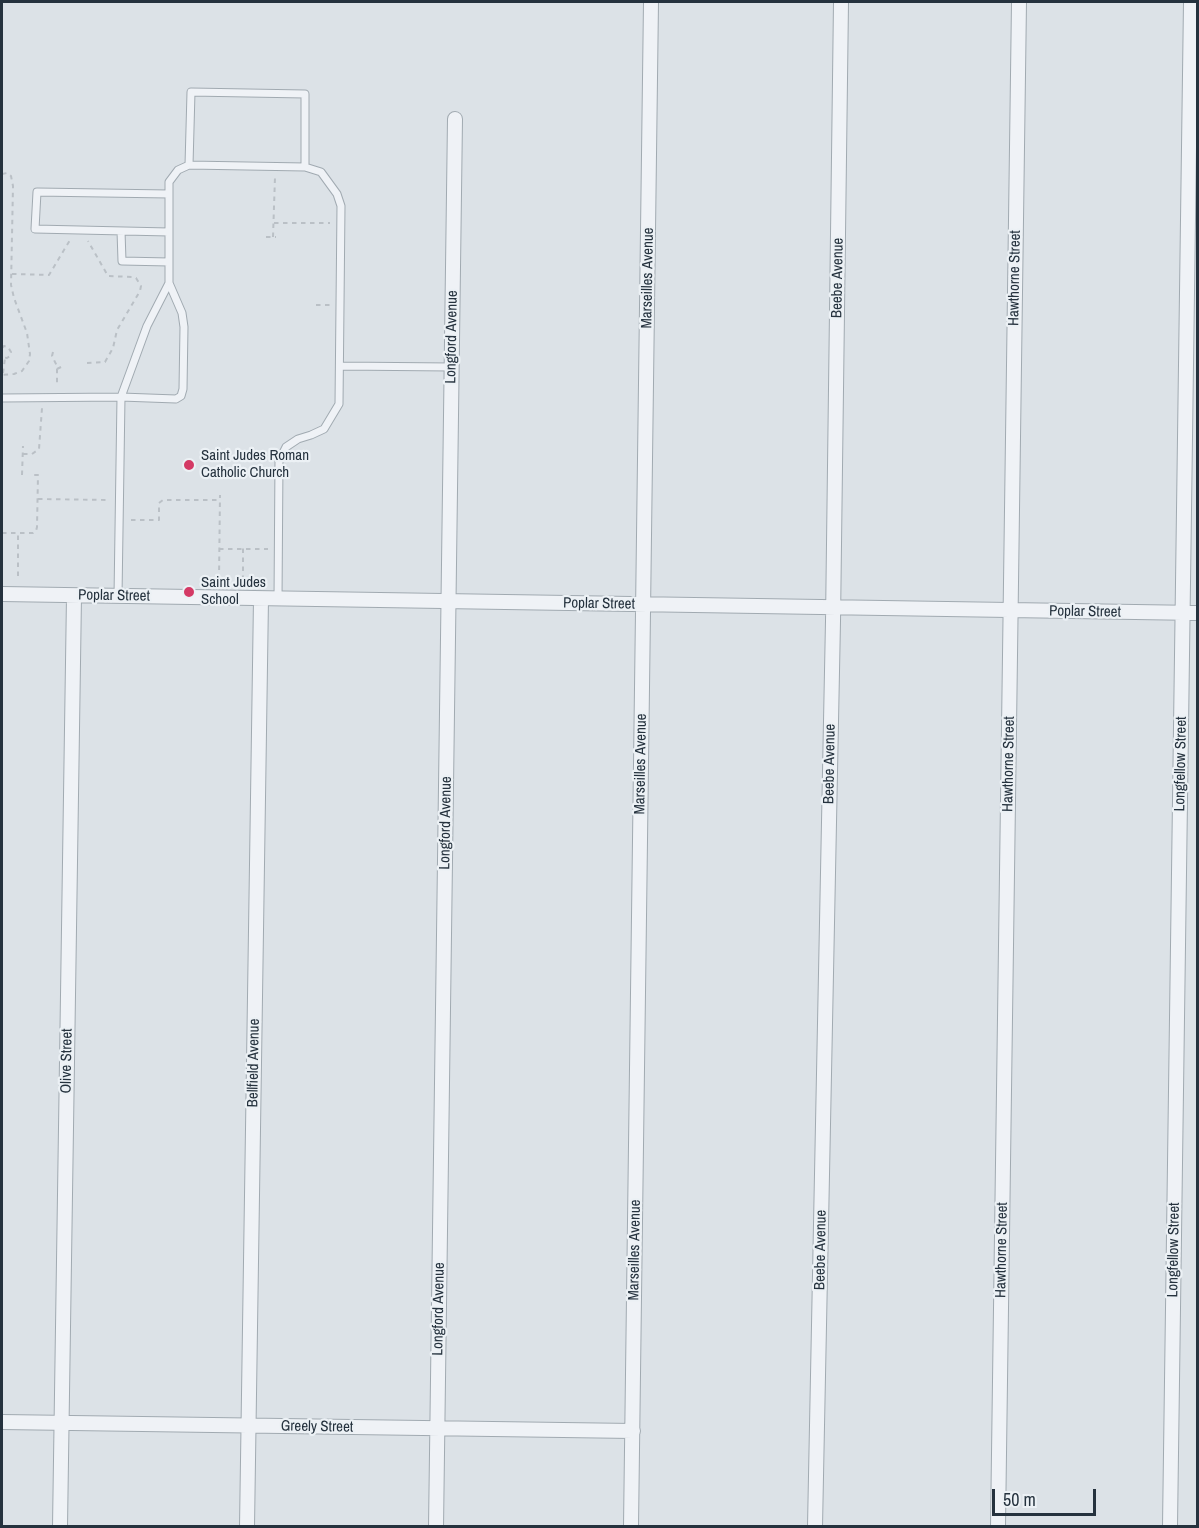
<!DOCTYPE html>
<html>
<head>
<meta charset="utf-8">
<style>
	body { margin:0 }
	#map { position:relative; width:1199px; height:1528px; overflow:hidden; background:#dce2e7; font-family:"Archivo Narrow",sans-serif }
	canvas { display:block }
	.frame { position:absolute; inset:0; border:3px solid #25323e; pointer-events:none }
	.scale { position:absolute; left:992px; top:1489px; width:104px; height:27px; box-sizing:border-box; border:3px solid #25323e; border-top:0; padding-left:8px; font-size:18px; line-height:21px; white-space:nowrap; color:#25323e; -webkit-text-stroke:4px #ecf1f5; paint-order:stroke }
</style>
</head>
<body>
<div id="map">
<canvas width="1199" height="1528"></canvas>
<div class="frame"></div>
<div class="scale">50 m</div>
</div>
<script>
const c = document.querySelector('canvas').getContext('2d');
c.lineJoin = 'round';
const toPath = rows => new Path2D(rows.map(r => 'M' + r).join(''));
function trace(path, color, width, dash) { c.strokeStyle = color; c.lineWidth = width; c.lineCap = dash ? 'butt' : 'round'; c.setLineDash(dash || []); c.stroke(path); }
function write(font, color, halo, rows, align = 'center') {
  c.font = font + ' "Archivo Narrow",sans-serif'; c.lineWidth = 4.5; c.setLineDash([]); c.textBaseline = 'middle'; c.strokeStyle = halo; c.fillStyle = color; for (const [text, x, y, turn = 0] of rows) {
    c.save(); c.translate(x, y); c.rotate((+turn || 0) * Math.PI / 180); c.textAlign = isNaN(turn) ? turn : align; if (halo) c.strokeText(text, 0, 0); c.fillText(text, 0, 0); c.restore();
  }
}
const lane = toPath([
	[189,165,191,92,305,94,305,167],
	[169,194,37,192,35,229,169,232],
	[121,231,122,261,169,262],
	[340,366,451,367],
	[2,398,121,397,176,399,181,396,183,389,184,327,182,313,169,283],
	[118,596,121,397,147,326,169,283,169,182,178,170,189,165,305,167,321,172,337,194,341,206,339,404,324,429,311,435,298,439,286,447,279,461,278,599]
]);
const street = toPath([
	[2,594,1198,613],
	[2,1422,633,1431],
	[60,1526,74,596],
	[247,1526,261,599],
	[436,1526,455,119],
	[631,1526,651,2],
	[815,1526,833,621,841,2],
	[998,1526,1019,2],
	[1170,1526,1191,2]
]);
trace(lane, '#a1aab1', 9);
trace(street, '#a1aab1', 16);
trace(toPath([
	[2,174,7,173,11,176,13,186,11,285,14,298,27,333,30,354,29,361,22,371,14,374,2,375],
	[274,223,330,223],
	[266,237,276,237],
	[273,237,275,177],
	[12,274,49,275,70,240],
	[316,305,331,305],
	[2,348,4,346,8,347,11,352,10,356,7,358,2,357],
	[53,352,52,356,57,366,57,384],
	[87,363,105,362,113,348,117,330,140,291,141,286,136,278,132,277,108,276,88,241],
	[57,369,65,365],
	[3,373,5,358],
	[23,454,32,454,39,449,42,408],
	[22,475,23,446],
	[38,499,110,500],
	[131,520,159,520,159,503,163,500,220,500],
	[2,533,33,533,36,531,37,527,38,475,31,475],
	[219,549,268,549],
	[18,576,18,534],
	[219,579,220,495],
	[243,580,243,548]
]), '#bac0c6', 2, [4.5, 4.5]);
trace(lane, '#eff2f6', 7);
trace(street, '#eff2f6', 14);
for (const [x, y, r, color] of [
	[189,465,6,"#d43a65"],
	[189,592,6,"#d43a65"]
]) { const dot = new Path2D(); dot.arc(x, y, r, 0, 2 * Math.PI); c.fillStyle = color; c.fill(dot); trace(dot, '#ecf1f5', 2); }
write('15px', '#25323e', '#ecf1f5', [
	["Marseilles Avenue",648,278,-89],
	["Beebe Avenue",838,278,-89],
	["Hawthorne Street",1015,278,-89],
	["Longford Avenue",452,337,-89],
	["Poplar Street",114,596,1],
	["Poplar Street",599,604,1],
	["Poplar Street",1085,612,1],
	["Marseilles Avenue",641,764,-89],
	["Beebe Avenue",830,764,-89],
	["Hawthorne Street",1009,764,-89],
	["Longfellow Street",1181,764,-89],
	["Longford Avenue",446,823,-89],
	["Olive Street",67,1061,-89],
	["Bellfield Avenue",254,1063,-89],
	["Marseilles Avenue",635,1250,-89],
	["Beebe Avenue",821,1250,-89],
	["Hawthorne Street",1002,1250,-89],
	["Longfellow Street",1174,1250,-89],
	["Longford Avenue",439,1309,-89],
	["Greely Street",317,1427,1]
]);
write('15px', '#25323e', '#ecf1f5', [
	["Saint Judes Roman",201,456],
	["Catholic Church",201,473],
	["Saint Judes",201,583],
	["School",201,600]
], 'left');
</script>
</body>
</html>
